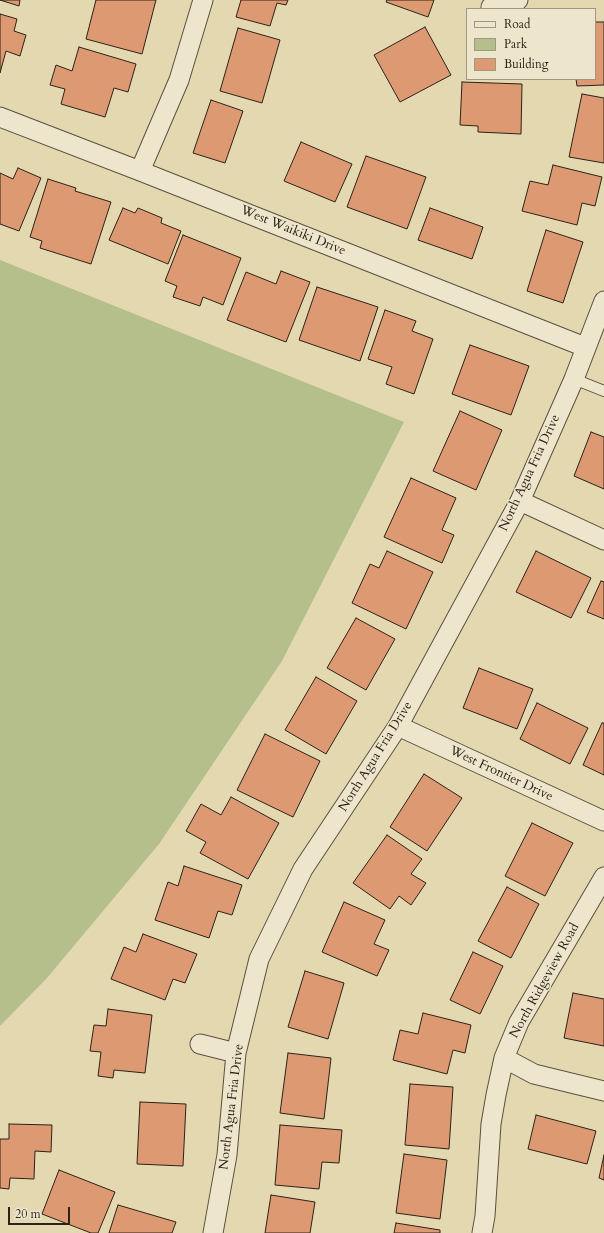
<!DOCTYPE html>
<html>
<head>
<meta charset="utf-8">
<style>
	body { margin:0 }
	#map { position:relative; width:604px; height:1233px; overflow:hidden; background:#e4d8b1; font-family:Cardo,serif }
	canvas { display:block }
	.legend { position:absolute; left:466px; top:8px; width:130px; height:72px; box-sizing:border-box; background:#ede6cc; border:1px solid #a09884; margin:0; padding:5px 7px; list-style:none; font-size:12px; color:#2c2218 }
	.legend li { display:flex; align-items:center; gap:8px; height:20px }
	.legend b { width:20px; border:1px solid #a09884 }
	.scale { position:absolute; left:8px; top:1207px; width:62px; height:18px; box-sizing:border-box; border:2px solid #2c2218; border-top:0; padding-left:5px; font-size:12px; line-height:14px; white-space:nowrap; color:#2c2218; -webkit-text-stroke:3px #ede6cc; paint-order:stroke }
</style>
</head>
<body>
<div id="map">
<canvas width="604" height="1233"></canvas>
<ul class="legend">
<li><b style="height:5px;background:#ede6cc"></b>Road</li>
<li><b style="height:11px;background:#b4bf8c"></b>Park</li>
<li><b style="height:11px;background:#dd9972"></b>Building</li>
</ul>
<div class="scale">20 m</div>
</div>
<script>
const c = document.querySelector('canvas').getContext('2d');
c.lineJoin = 'round';
function fill(path, color) { c.fillStyle = color; c.fill(path, 'evenodd'); }
const toPath = rows => new Path2D(rows.map(r => 'M' + r).join(''));
function trace(path, color, width, dash) { c.strokeStyle = color; c.lineWidth = width; c.lineCap = dash ? 'butt' : 'round'; c.setLineDash(dash || []); c.stroke(path); }
function write(font, color, halo, rows, align = 'center') {
  c.font = font + ' Cardo,serif'; c.lineWidth = 3; c.setLineDash([]); c.textBaseline = 'middle'; c.strokeStyle = halo; c.fillStyle = color; for (const [text, x, y, turn = 0] of rows) {
    c.save(); c.translate(x, y); c.rotate((+turn || 0) * Math.PI / 180); c.textAlign = isNaN(turn) ? turn : align; if (halo) c.strokeText(text, 0, 0); c.fillText(text, 0, 0); c.restore();
  }
}
fill(toPath([
	[0,260,404,422,282,661,159,844,47,978,0,1026]
]), '#b4bf8c');
const building = toPath([
	[0,0,20,0,19,6,0,0],
	[96,0,156,0,142,54,86,39,96,0],
	[241,0,288,0,286,5,277,3,270,26,236,17,241,0],
	[387,0,434,0,428,17,386,2,387,0],
	[0,14,17,19,14,31,26,35,20,56,6,51,0,73,0,14],
	[595,22,604,22,604,85,577,86,576,79,595,79,595,22],
	[425,27,451,75,400,102,374,55,425,27],
	[238,28,280,40,262,103,220,91,238,28],
	[79,47,136,64,128,92,114,88,105,117,61,104,65,89,50,85,56,65,72,71,79,47],
	[462,82,522,84,521,134,478,132,478,126,460,125,462,82],
	[582,94,604,98,604,163,569,157,582,94],
	[211,100,243,111,225,163,193,153,211,100],
	[301,142,352,164,335,202,284,181,301,142],
	[366,156,426,177,407,229,347,207,366,156],
	[553,165,602,177,595,206,582,203,577,225,522,211,530,181,548,185,553,165],
	[18,168,41,178,19,231,0,224,0,173,13,179,18,168],
	[48,179,76,188,75,191,111,202,91,264,40,248,42,241,30,237,48,179],
	[123,208,135,213,138,208,162,218,161,223,181,231,168,264,109,240,123,208],
	[430,208,483,227,472,259,418,240,430,208],
	[546,230,583,242,563,303,527,291,546,230],
	[183,235,241,258,223,305,203,297,200,306,173,297,177,286,165,281,183,235],
	[281,271,310,282,286,342,227,320,246,272,276,284,281,271],
	[317,287,378,307,360,361,299,340,317,287],
	[385,310,416,321,412,331,433,339,414,394,386,384,392,367,368,359,385,310],
	[470,345,529,366,511,415,452,394,470,345],
	[460,411,502,430,476,490,433,471,460,411],
	[591,432,604,437,604,489,574,476,591,432],
	[411,478,456,498,442,530,454,535,442,563,384,537,411,478],
	[387,551,433,572,406,629,352,603,370,564,379,568,387,551],
	[536,551,591,578,571,618,516,592,536,551],
	[601,581,604,582,604,619,587,612,601,581],
	[356,618,395,639,366,690,327,668,356,618],
	[479,668,533,689,517,729,463,708,479,668],
	[316,677,357,701,326,754,285,730,316,677],
	[537,703,588,728,570,764,520,739,537,703],
	[602,723,604,723,604,775,583,765,602,723],
	[265,734,320,761,293,817,237,790,265,734],
	[424,774,462,798,427,851,390,827,424,774],
	[231,797,279,823,248,879,200,853,206,842,186,831,201,804,221,815,231,797],
	[532,823,573,843,545,896,505,876,532,823],
	[387,835,422,859,411,874,426,883,411,905,399,896,390,909,353,883,387,835],
	[184,866,242,885,232,915,218,911,209,938,155,920,168,882,178,886,184,866],
	[507,887,539,904,511,958,478,941,507,887],
	[344,902,385,920,374,944,389,950,377,976,322,952,344,902],
	[143,934,197,954,185,983,173,979,165,1000,111,979,124,947,136,952,143,934],
	[473,952,503,966,480,1014,450,1000,473,952],
	[305,971,344,983,328,1039,288,1027,305,971],
	[573,993,604,999,604,1046,564,1038,573,993],
	[108,1009,152,1015,145,1073,114,1070,113,1078,98,1076,101,1052,90,1051,94,1025,106,1026,108,1009],
	[423,1013,471,1025,465,1053,453,1050,447,1074,393,1060,400,1030,418,1034,423,1013],
	[288,1053,331,1058,324,1119,280,1113,288,1053],
	[410,1084,453,1087,449,1149,405,1145,410,1084],
	[140,1102,186,1104,183,1166,137,1164,140,1102],
	[536,1115,596,1131,587,1164,528,1149,536,1115],
	[9,1124,52,1125,51,1152,35,1151,34,1179,10,1178,9,1189,0,1188,0,1139,9,1139,9,1124],
	[280,1125,342,1130,339,1163,322,1162,319,1189,275,1185,280,1125],
	[404,1154,447,1160,440,1219,396,1213,404,1154],
	[604,1155,604,1180,599,1178,604,1155],
	[59,1170,115,1192,98,1233,91,1233,42,1214,59,1170],
	[271,1195,315,1202,310,1233,265,1233,271,1195],
	[118,1205,176,1222,172,1233,109,1233,118,1205],
	[396,1223,440,1230,440,1233,394,1233,396,1223]
]);
fill(building, '#dd9972');
trace(building, '#2c2218', 1);
const lane = toPath([
	[574,379,604,391]
]);
const street = toPath([
	[491,7,518,0],
	[0,117,140,171,585,347],
	[140,171,179,80,203,0],
	[520,501,604,540],
	[398,726,604,821],
	[200,1044,236,1053],
	[504,1058,534,1074,604,1091],
	[213,1233,227,1155,236,1053,259,959,303,869,398,726,520,501,574,379,604,301],
	[482,1233,485,1216,491,1124,496,1095,504,1058,519,1022,604,877]
]);
trace(lane, '#5a503e', 12);
trace(street, '#5a503e', 21);
trace(lane, '#ede6cc', 10);
trace(street, '#ede6cc', 19);
write('13px', '#2c2218', '#ede6cc', [
	["West Waikiki Drive",293,231,22],
	["North Agua Fria Drive",530,473,-65],
	["North Agua Fria Drive",376,757,-58],
	["West Frontier Drive",501,774,25],
	["North Ridgeview Road",545,981,-61],
	["North Agua Fria Drive",232,1107,-83]
]);
</script>
</body>
</html>
